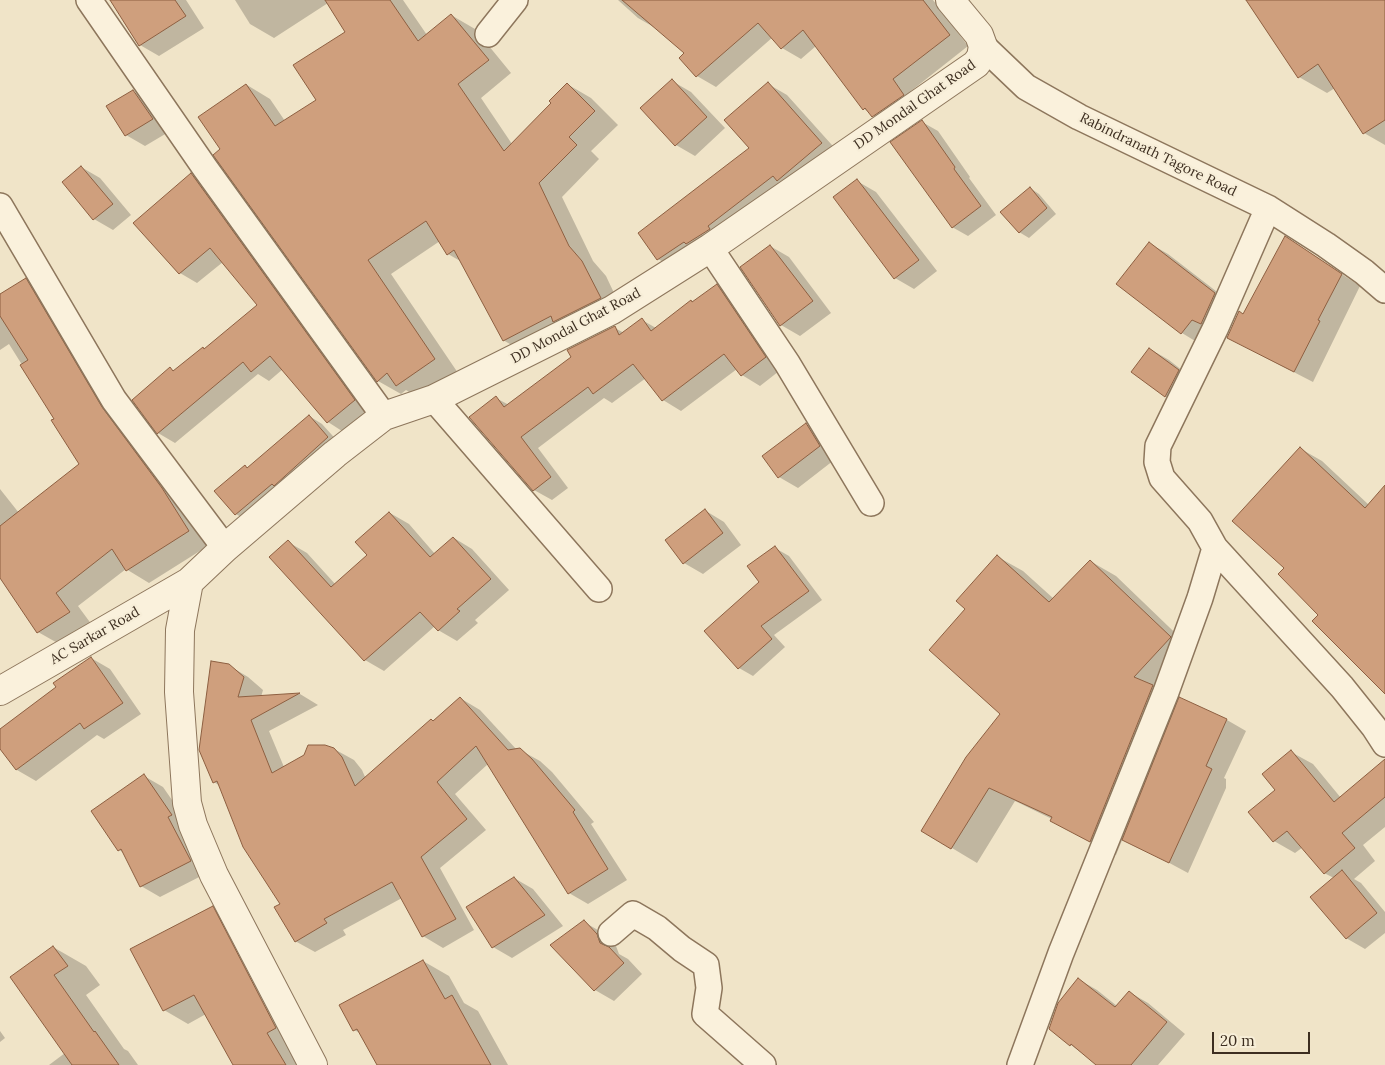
<!DOCTYPE html>
<html>
<head>
<meta charset="utf-8">
<style>
	body { margin:0 }
	#map { position:relative; width:1385px; height:1065px; overflow:hidden; background:#f0e4c8; font-family:Lora,serif }
	canvas { display:block }
	.scale { position:absolute; left:1212px; top:1032px; width:98px; height:22px; box-sizing:border-box; border:2px solid #3d2e20; border-top:0; padding-left:6px; font-size:15px; line-height:18px; white-space:nowrap; color:#3d2e20; -webkit-text-stroke:4px #f7eed8; paint-order:stroke }
</style>
</head>
<body>
<div id="map">
<canvas width="1385" height="1065"></canvas>
<div class="scale">20 m</div>
</div>
<script>
const c = document.querySelector('canvas').getContext('2d');
c.lineJoin = 'round';
function fill(path, color) { c.fillStyle = color; c.fill(path, 'evenodd'); }
const toPath = rows => new Path2D(rows.map(r => 'M' + r).join(''));
function trace(path, color, width, dash) { c.strokeStyle = color; c.lineWidth = width; c.lineCap = dash ? 'butt' : 'round'; c.setLineDash(dash || []); c.stroke(path); }
function write(font, color, halo, rows, align = 'center') {
  c.font = font + ' Lora,serif'; c.lineWidth = 4.5; c.setLineDash([]); c.textBaseline = 'middle'; c.strokeStyle = halo; c.fillStyle = color; for (const [text, x, y, turn = 0] of rows) {
    c.save(); c.translate(x, y); c.rotate((+turn || 0) * Math.PI / 180); c.textAlign = isNaN(turn) ? turn : align; if (halo) c.strokeText(text, 0, 0); c.fillText(text, 0, 0); c.restore();
  }
}
fill(toPath([
	[127,0,186,0,204,28,159,56,140,45],
	[235,0,403,0,427,35,451,15,475,29,511,73,481,98,512,144,553,103,567,84,591,98,618,125,591,151,599,159,562,197,593,261,606,276,623,312,527,354,503,340,462,262,448,254,440,241,391,274,458,373,420,399,406,390,401,394,378,381,222,149,247,85,270,99,285,121,318,101,347,33,328,3,274,38,250,24],
	[618,0,695,0,657,29,638,18],
	[729,0,933,0,968,46,911,91,922,106,892,127,864,109,816,46,801,59,782,48,773,37,716,87,697,76,681,58],
	[1385,0,1385,145,1364,133,1335,88,1327,93,1299,77],
	[672,81,691,92,725,128,695,156,676,145,642,109],
	[768,84,787,95,840,154,677,270,658,259,640,233,751,148],
	[133,91,152,102,172,130,145,146,126,135],
	[922,122,938,131,970,177,969,178,996,215,968,236,952,227],
	[81,167,100,178,131,215,113,230,94,219],
	[191,175,209,185,372,411,345,433,328,422,283,369,269,381,258,374,175,443,158,433,170,369,175,371,203,348,205,350,259,305,223,262,197,283,180,273],
	[857,181,876,192,937,271,914,289,895,278],
	[1030,188,1039,194,1056,214,1029,238,1019,232],
	[1286,238,1360,286,1313,382,1247,348,1244,316],
	[1149,243,1168,254,1234,305,1200,344,1182,333],
	[770,246,789,257,831,313,800,336,781,325],
	[26,280,48,293,211,544,149,583,126,569,78,606,92,625,61,645,38,632,0,576,0,489,19,513,81,464,56,419,9,344,0,350,0,296],
	[717,286,735,296,783,368,760,386,742,375,737,369,681,411,663,400,646,378,612,403,604,398,538,448,568,488,552,500,534,490,496,398,509,405,615,328,624,333,642,320,656,328],
	[1150,349,1169,360,1197,382,1184,407,1165,396],
	[309,416,322,424,341,445,249,522,236,514,248,468],
	[806,424,825,435,838,457,798,488,779,477],
	[1301,449,1322,461,1369,505,1385,487,1385,694,1366,673,1286,568],
	[706,511,724,522,741,545,703,574,684,563],
	[390,513,409,524,435,554,454,538,472,549,509,590,475,620,478,623,457,641,438,630,435,626,384,671,365,660,271,557,288,542,307,553,336,585,369,556],
	[775,548,789,556,822,600,774,635,785,647,753,676,739,668,706,631,760,582],
	[998,557,1023,571,1054,599,1090,561,1116,576,1195,652,1160,691,1179,702,1180,699,1227,720,1246,731,1224,778,1226,779,1226,788,1188,873,1123,838,1116,855,1077,835,1052,819,1015,801,977,863,922,830,1002,714,967,609],
	[91,658,110,669,141,714,104,739,97,735,36,781,17,770,0,747,0,730,58,688],
	[228,665,248,677,263,690,261,697,300,694,318,705,269,731,284,767,334,749,354,760,362,770,366,779,460,698,480,710,517,750,520,750,540,761,552,772,594,822,591,824,627,880,588,904,569,893,488,764,455,794,486,830,440,868,474,930,443,948,423,936,402,898,343,930,346,935,315,952,295,941,282,904,220,786,214,782],
	[1291,752,1313,764,1341,798,1385,761,1385,827,1363,845,1375,861,1354,879,1361,883,1385,912,1385,933,1365,949,1346,938,1334,878,1324,873,1303,847,1295,853,1274,841,1277,790],
	[144,776,163,787,190,826,209,872,160,897,141,886,124,853,119,850],
	[514,878,533,889,563,926,512,958,493,947,468,907],
	[213,908,236,921,301,1065,234,1065,206,1014,188,1024,164,1010],
	[584,922,603,933,616,946,619,954,628,959,642,974,614,1001,595,990],
	[53,947,86,966,100,985,86,995,124,1049,128,1051,138,1065,49,1065,65,1053,12,977],
	[423,961,449,976,464,1003,478,1011,508,1065,389,1065,362,1034,354,1030],
	[1078,979,1097,990,1117,1006,1129,992,1148,1003,1185,1034,1158,1065,1098,1065,1071,1045],
	[0,1031,5,1038,0,1042]
]), '#0003');
const building = toPath([
	[110,0,175,0,186,16,139,46,110,0],
	[325,0,390,0,418,41,451,14,489,60,458,84,504,151,551,103,549,101,567,83,595,111,569,137,577,145,539,183,569,246,582,261,601,298,553,322,551,316,503,341,454,250,447,255,426,221,368,260,435,359,396,386,387,373,377,382,213,155,220,149,198,117,246,84,275,126,316,100,293,65,345,32,325,0],
	[622,0,923,0,950,35,893,79,904,95,872,117,865,108,863,110,803,30,781,49,758,23,696,77,679,58,684,53,622,0],
	[1246,0,1385,0,1385,120,1363,134,1318,64,1298,78,1246,0],
	[672,79,707,117,675,146,640,108,672,79],
	[768,82,822,143,777,181,773,176,708,226,710,229,686,244,684,242,657,260,638,233,749,148,724,120,768,82],
	[133,90,153,119,125,136,106,106,133,90],
	[922,120,955,167,954,169,981,206,952,228,890,142,922,120],
	[81,166,113,204,93,220,62,182,81,166],
	[191,173,355,400,327,423,270,356,251,372,243,362,157,434,132,400,170,367,173,371,203,347,204,349,257,305,210,248,179,274,133,223,191,173],
	[857,179,919,260,894,279,833,197,857,179],
	[1030,187,1047,208,1019,233,1000,212,1030,187],
	[1285,236,1342,274,1318,320,1320,321,1294,372,1227,338,1239,311,1243,314,1285,236],
	[1149,242,1215,293,1201,324,1192,320,1181,334,1116,284,1149,242],
	[770,245,813,301,780,326,740,267,770,245],
	[26,278,102,407,162,488,189,531,126,571,112,549,56,593,70,612,37,633,0,578,0,526,79,464,51,420,54,419,20,365,28,360,0,316,0,294,26,278],
	[717,284,766,357,741,376,724,354,662,401,633,364,593,394,588,387,521,437,551,477,533,491,469,417,496,396,504,407,571,357,567,350,615,326,619,335,642,318,651,331,691,300,692,302,717,284],
	[1149,348,1179,370,1165,397,1131,372,1149,348],
	[309,415,328,437,274,486,272,484,235,515,214,491,245,465,247,468,309,415],
	[806,423,820,446,778,478,762,456,806,423],
	[1300,447,1365,508,1385,485,1385,694,1312,621,1318,615,1278,574,1284,568,1232,521,1300,447],
	[705,509,723,533,683,564,665,540,705,509],
	[389,512,430,557,453,537,491,579,457,609,460,611,438,631,420,612,364,661,269,557,288,540,331,587,367,555,355,542,389,512],
	[775,546,809,591,761,626,772,639,738,669,704,631,759,582,747,566,775,546],
	[997,555,1049,602,1090,560,1171,637,1134,677,1153,685,1090,842,1050,821,1052,817,989,788,951,849,921,831,966,757,1000,714,929,650,965,609,956,601,997,555],
	[91,657,123,703,84,729,80,723,16,770,0,749,0,729,56,687,53,683,91,657],
	[211,661,229,664,244,677,238,697,300,693,251,720,272,773,304,755,308,745,325,745,334,748,342,757,355,786,431,719,433,721,460,697,508,750,520,748,532,759,575,810,573,812,608,869,568,894,476,746,437,782,467,819,421,857,456,919,422,937,392,882,324,919,327,923,295,942,274,907,280,904,243,847,217,781,213,783,199,750,211,661],
	[1179,697,1227,719,1206,766,1212,769,1169,863,1122,840,1179,697],
	[1291,750,1334,802,1385,759,1385,797,1342,833,1355,848,1324,874,1287,831,1273,842,1248,812,1275,790,1262,774,1291,750],
	[144,774,172,815,168,817,191,861,140,887,121,849,118,851,91,811,144,774],
	[1342,870,1377,913,1346,939,1310,897,1342,870],
	[514,877,545,915,492,948,466,907,514,877],
	[213,906,276,1028,267,1033,286,1065,233,1065,194,995,163,1011,130,949,213,906],
	[584,920,597,934,600,943,609,947,624,963,594,991,550,945,584,920],
	[53,946,68,966,54,975,94,1032,95,1031,119,1065,72,1065,10,977,53,946],
	[423,960,445,999,452,995,491,1065,377,1065,357,1029,353,1031,339,1005,423,960],
	[1078,978,1115,1007,1129,991,1167,1022,1131,1065,1096,1065,1071,1044,1070,1046,1049,1029,1058,1003,1078,978]
]);
fill(building, '#cf9f7d');
trace(building, '#8d5f41', 1);
const minor = toPath([
	[89,0,205,168,384,416],
	[488,34,515,0],
	[983,46,1026,87,1079,117,1268,208,1326,245,1364,272,1385,290],
	[0,206,114,400,225,548],
	[710,248,787,363,871,503],
	[434,399,599,589],
	[1215,548,1342,687,1374,727,1385,744],
	[611,933,633,914,657,928,682,949,706,965,709,988,705,1014,763,1065],
	[1020,1065,1061,953,1166,692,1200,598,1215,548,1200,521,1162,478,1157,462,1158,446,1216,327,1268,208]
]);
const tertiary = toPath([
	[189,582,180,630,179,692,187,803,193,825,214,875,313,1065],
	[0,691,189,582,225,548,335,454,384,416,434,399,612,310,710,248,976,64,981,57,983,46,979,35,950,0]
]);
trace(minor, '#8d765c', 28);
trace(tertiary, '#8d765c', 30);
trace(minor, '#faf1dc', 25);
trace(tertiary, '#faf1dc', 28);
write('14px', '#3d2e20', '#f7eed8', [
	["DD Mondal Ghat Road",915,105,-35],
	["Rabindranath Tagore Road",1158,155,26],
	["DD Mondal Ghat Road",576,326,-28],
	["AC Sarkar Road",95,636,-30]
]);
</script>
</body>
</html>
